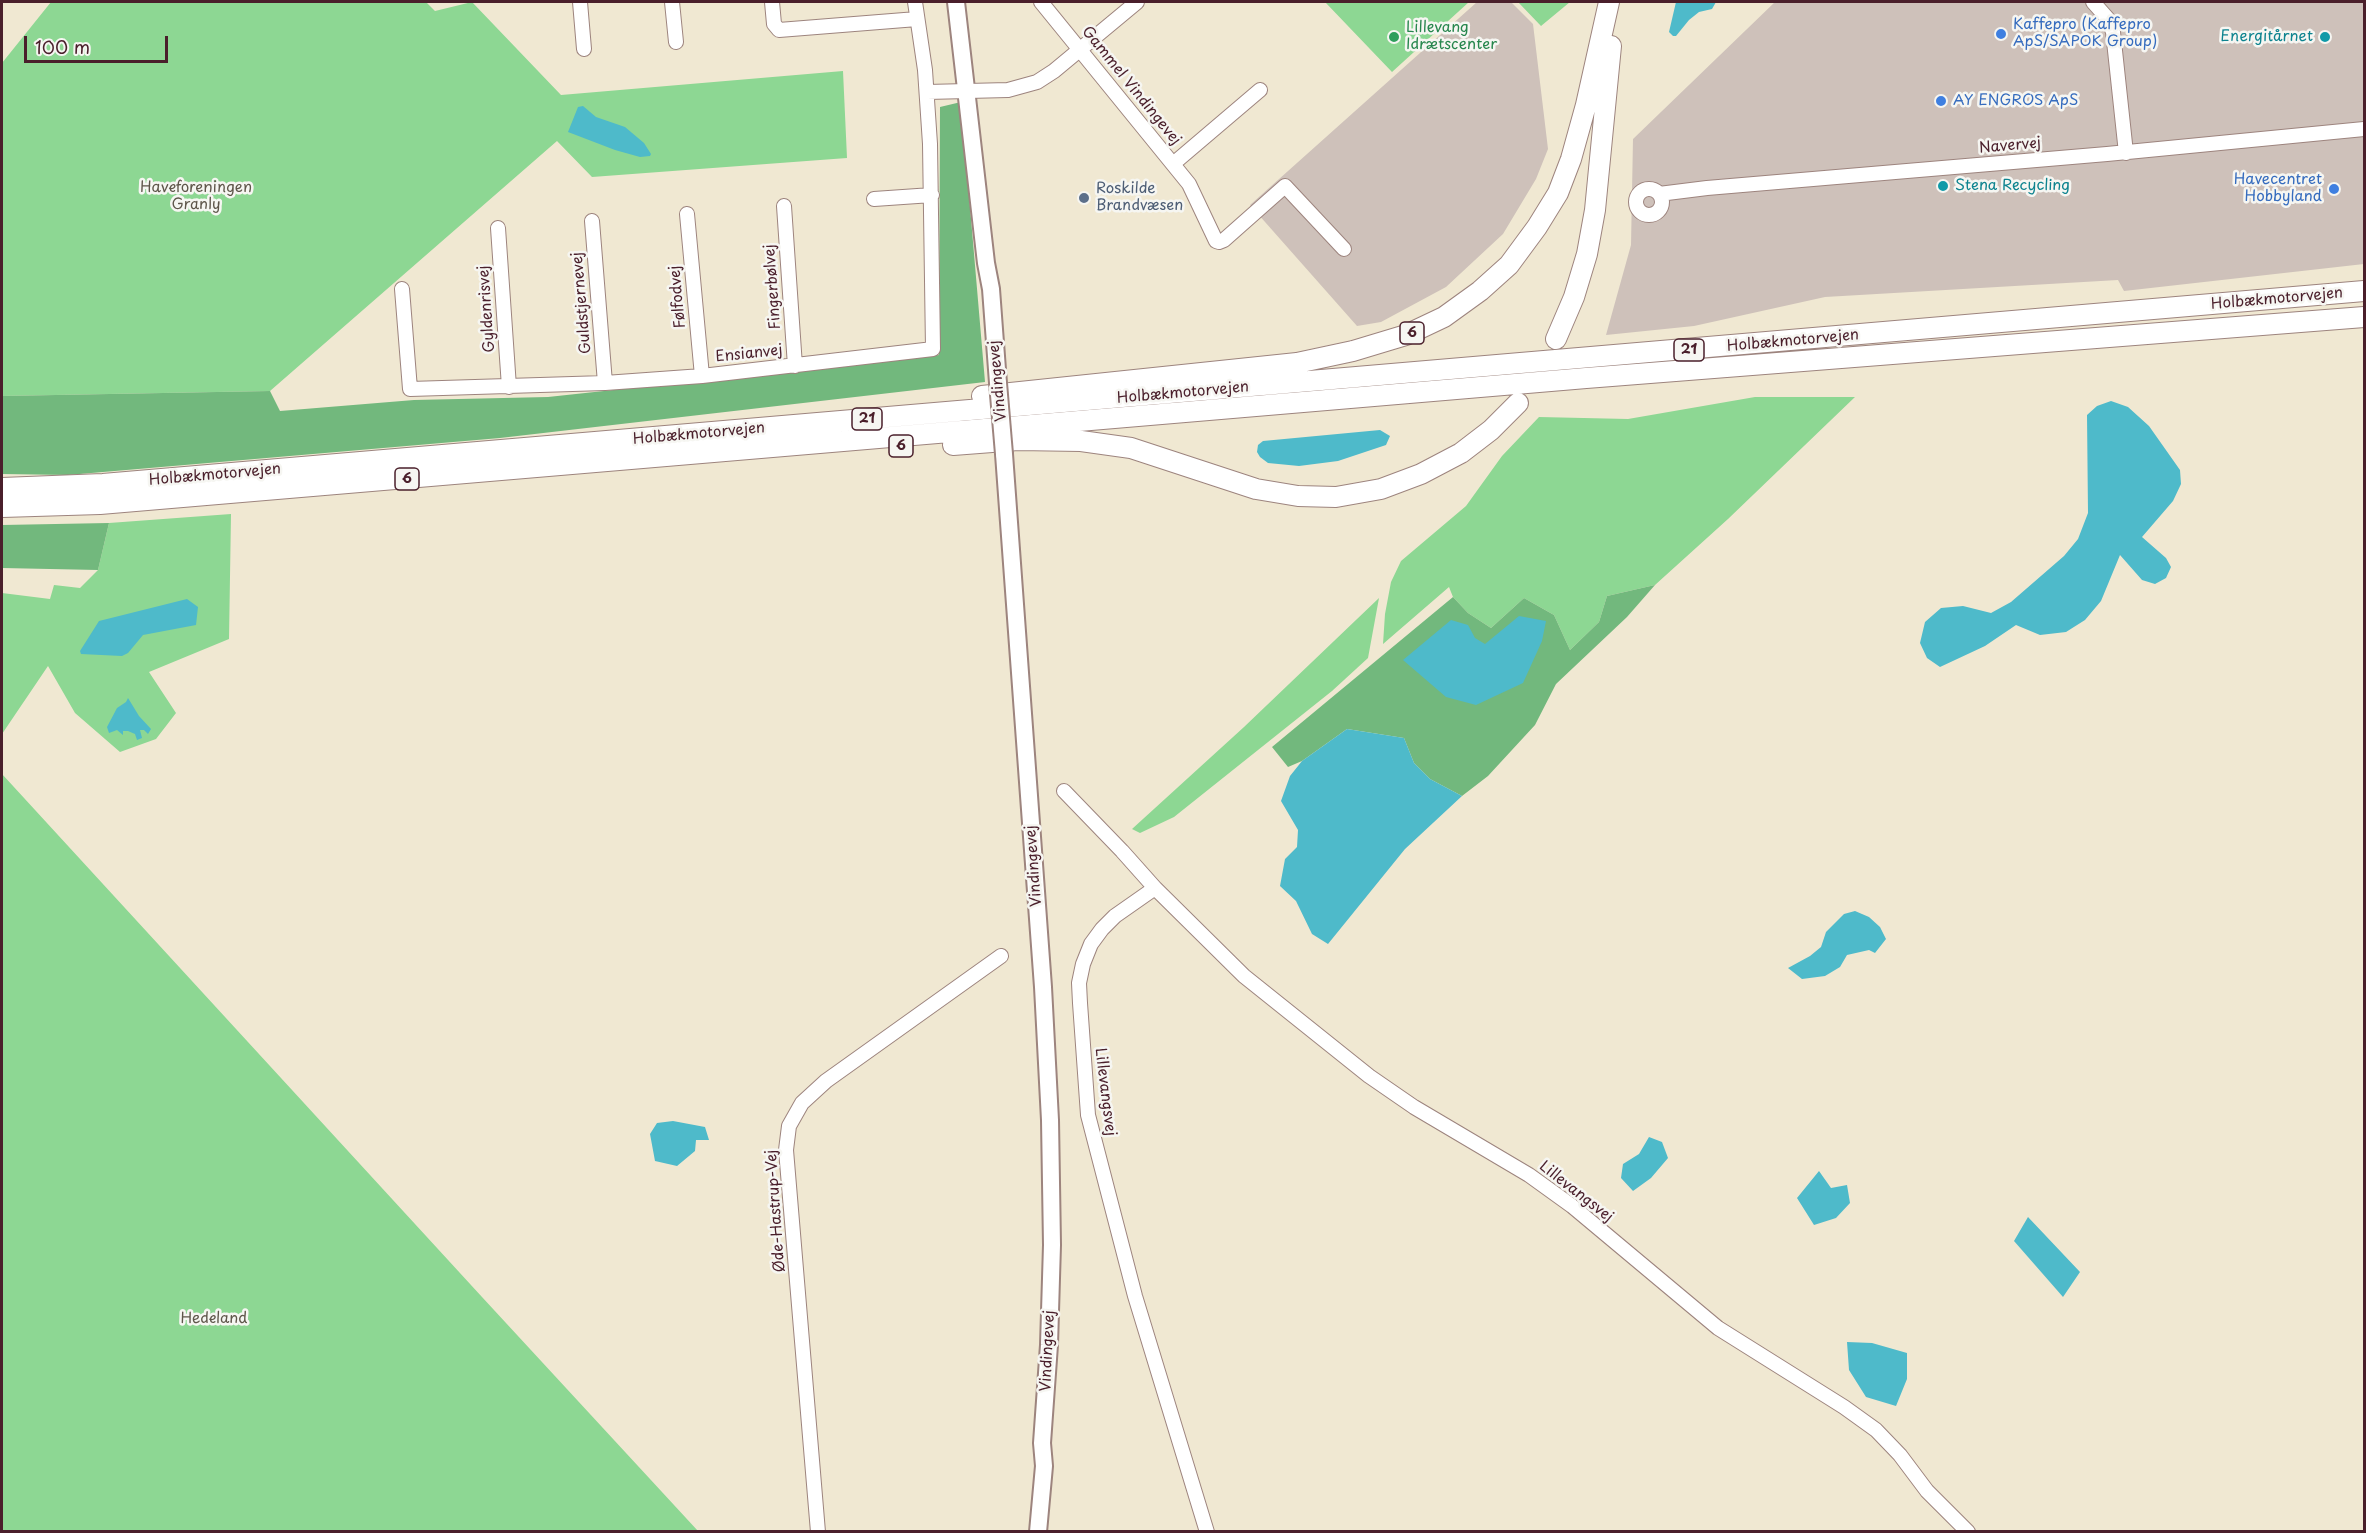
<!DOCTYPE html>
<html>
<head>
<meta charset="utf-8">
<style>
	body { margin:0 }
	#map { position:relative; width:2366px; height:1533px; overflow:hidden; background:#f0e8d2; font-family:"Playpen Sans",sans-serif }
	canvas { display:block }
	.frame { position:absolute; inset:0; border:3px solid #4a1f2b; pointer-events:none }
	.scale { position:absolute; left:24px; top:36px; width:144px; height:27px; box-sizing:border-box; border:3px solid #4a1f2b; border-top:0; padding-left:8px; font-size:18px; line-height:21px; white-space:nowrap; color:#4a1f2b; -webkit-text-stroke:4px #f6f6f2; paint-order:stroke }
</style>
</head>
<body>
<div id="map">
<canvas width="2366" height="1533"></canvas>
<div class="frame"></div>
<div class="scale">100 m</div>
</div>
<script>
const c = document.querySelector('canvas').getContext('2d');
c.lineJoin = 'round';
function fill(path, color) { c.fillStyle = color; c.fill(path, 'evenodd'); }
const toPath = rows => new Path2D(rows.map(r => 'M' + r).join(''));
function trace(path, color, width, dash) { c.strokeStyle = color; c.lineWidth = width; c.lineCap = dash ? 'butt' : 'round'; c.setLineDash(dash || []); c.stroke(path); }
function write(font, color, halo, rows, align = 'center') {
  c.font = font + ' "Playpen Sans",sans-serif'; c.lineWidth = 5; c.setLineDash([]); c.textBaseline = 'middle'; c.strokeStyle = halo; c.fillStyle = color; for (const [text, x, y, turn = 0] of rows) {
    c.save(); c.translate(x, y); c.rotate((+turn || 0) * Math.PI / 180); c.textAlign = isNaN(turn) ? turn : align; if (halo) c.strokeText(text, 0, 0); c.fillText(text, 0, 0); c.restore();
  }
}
fill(toPath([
	[1477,2,1511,2,1533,24,1548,149,1536,179,1503,234,1446,287,1381,322,1357,326,1250,205],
	[1775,2,2364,2,2364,264,2124,291,2118,280,1825,297,1694,326,1606,335,1631,245,1633,139]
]), '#cec1ba');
fill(toPath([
	[51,2,426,2,435,11,472,2,561,95,843,71,847,158,592,177,557,141,270,391,2,396,2,63],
	[1325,2,1469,2,1392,72],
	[1518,2,1570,2,1541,26],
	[1755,397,1855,397,1728,519,1655,585,1607,596,1599,622,1570,650,1554,615,1524,598,1491,628,1468,613,1453,597,1449,587,1383,644,1385,614,1391,582,1401,561,1466,506,1502,456,1539,417,1628,419],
	[231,514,229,639,149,672,176,713,156,739,120,752,75,713,48,666,2,734,2,593,50,599,54,585,80,588,98,570,109,523],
	[1379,598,1368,658,1332,691,1174,817,1140,833,1132,829,1244,727],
	[2,774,482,1297,698,1531,2,1531]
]), '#8dd793');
fill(toPath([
	[961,102,985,382,500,438,68,475,2,474,2,396,270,391,280,411,414,400,548,397,939,355,940,107],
	[109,523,98,570,2,568,2,525],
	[1655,585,1627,617,1556,684,1535,725,1488,776,1462,796,1430,779,1414,763,1404,738,1347,729,1302,761,1288,767,1272,747,1453,597,1468,613,1491,628,1524,598,1554,615,1570,650,1599,622,1607,596]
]), '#72b87d');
fill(toPath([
	[1676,2,1716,2,1712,9,1699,12,1689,20,1676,36,1673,36,1669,32],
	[583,106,596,117,625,127,644,143,651,154,650,156,640,157,615,150,568,132,578,107],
	[2111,401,2128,407,2149,426,2180,470,2181,484,2173,501,2142,537,2166,558,2171,567,2166,578,2155,584,2142,580,2120,555,2101,601,2085,620,2066,632,2040,635,2016,625,1985,646,1940,667,1927,658,1920,643,1925,622,1941,608,1963,606,1991,613,2011,602,2064,556,2078,539,2088,513,2087,415,2097,406],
	[1380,430,1390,436,1386,445,1338,461,1299,466,1268,463,1260,457,1257,452,1258,445,1263,441],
	[187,599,198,607,196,625,143,635,128,653,122,656,81,654,80,651,99,621],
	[1519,616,1546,621,1542,641,1523,683,1476,705,1446,697,1403,660,1451,620,1468,625,1475,638,1485,644],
	[128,698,139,716,151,729,148,734,144,730,140,730,142,738,137,740,135,734,128,731,123,731,123,735,117,730,109,733,107,727,117,708,126,702],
	[1347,729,1404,738,1414,763,1430,779,1462,796,1405,849,1328,944,1312,934,1296,901,1280,886,1285,859,1297,847,1298,830,1281,801,1290,776,1302,761],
	[1855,911,1869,917,1880,927,1886,939,1875,953,1869,950,1847,955,1840,967,1825,976,1802,979,1788,968,1810,956,1821,947,1826,932,1844,914],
	[673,1121,705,1127,709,1140,696,1140,695,1151,677,1166,655,1161,650,1134,657,1123],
	[1649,1137,1662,1142,1668,1158,1651,1178,1633,1191,1621,1178,1623,1164,1639,1154],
	[1819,1171,1831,1188,1847,1185,1850,1203,1836,1218,1814,1225,1797,1198],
	[2028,1217,2080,1272,2063,1297,2014,1241],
	[1847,1342,1872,1343,1907,1353,1907,1379,1896,1406,1866,1397,1849,1370]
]), '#4ebaca');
const minor = toPath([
	[580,2,584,49],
	[672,2,676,42],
	[772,2,774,24,779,30,917,19],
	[1041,2,1189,184,1216,241,1219,242,1224,240,1285,186,1344,249],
	[2093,2,2108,19,2113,32,2126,153],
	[927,92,1008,90,1037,82,1054,71,1137,2],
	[1173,164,1260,90],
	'1636 202a13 13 0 1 1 26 0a13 13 0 1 1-26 0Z',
	[1659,194,1707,188,2107,154,2364,129],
	[874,199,932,195],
	[784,206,795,366],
	[687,214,702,376],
	[592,221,605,383],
	[498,228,509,387],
	[402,289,410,389,605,383,702,376,933,349,930,144,925,70,915,2],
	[1064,791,1122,851,1155,888],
	[818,1532,786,1150,789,1126,802,1103,826,1081,1001,956],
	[1207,1532,1135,1296,1088,1115,1080,1003,1079,983,1083,964,1091,944,1102,929,1115,916,1155,888,1244,976,1369,1076,1414,1107,1529,1175,1572,1206,1718,1328,1844,1407,1876,1430,1900,1455,1927,1491,1968,1532]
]);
const major = toPath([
	[956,2,986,263,991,289,998,383],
	[1004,454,1043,987,1050,1120,1052,1245,1049,1345,1042,1443,1044,1466,1038,1532]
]);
const highway = toPath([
	[1556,339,1574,297,1587,254,1595,210,1611,46],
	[982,396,1297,363,1353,351,1406,335,1444,317,1480,291,1509,265,1537,227,1558,193,1571,159,1586,105,1609,2],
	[953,445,1018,440,1081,441,1131,448,1256,489,1298,496,1336,497,1381,489,1421,474,1461,453,1491,430,1518,403],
	[2,488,103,484,2364,291],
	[2,507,100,504,1586,378,2364,317]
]);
trace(minor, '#9d847e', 16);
trace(major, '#9d847e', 20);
trace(highway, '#9d847e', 22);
trace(minor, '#fff', 14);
trace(major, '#fff', 16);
trace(highway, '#fff', 20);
const majorBridge = toPath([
	[998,383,1004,454]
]);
trace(majorBridge, '#9d847e', 20, []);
trace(majorBridge, '#fff', 16);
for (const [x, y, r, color] of [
	[2001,34,6,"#3f7fe0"],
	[1394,37,6,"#2e9e5b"],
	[2325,37,6,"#0f9aa8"],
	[1941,101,6,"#3f7fe0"],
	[1943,186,6,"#0f9aa8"],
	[2334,189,6,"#3f7fe0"],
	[1084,198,6,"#5c6f8a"]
]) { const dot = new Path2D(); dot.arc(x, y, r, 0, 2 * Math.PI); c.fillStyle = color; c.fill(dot); trace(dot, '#f6f6f2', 2); }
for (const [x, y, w] of [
	[1412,333,24],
	[1689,350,30],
	[867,419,30],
	[901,446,24],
	[407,479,24]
]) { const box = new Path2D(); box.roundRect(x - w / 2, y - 11, w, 22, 4.5); c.fillStyle = '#f6f6f2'; c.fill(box); trace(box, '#4a1f2b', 1.5); }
write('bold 14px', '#4a1f2b', null, [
	["6",1412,333],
	["21",1689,350],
	["21",867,419],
	["6",901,446],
	["6",407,479]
]);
write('15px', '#366cbe', '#f6f6f2', [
	["Kaffepro (Kaffepro",2013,25],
	["ApS/SAPOK Group)",2013,42],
	["AY ENGROS ApS",1953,101],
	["Havecentret",2322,180,"right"],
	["Hobbyland",2322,197,"right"]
], 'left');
write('15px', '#27864d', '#f6f6f2', [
	["Lillevang",1406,28],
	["Idrætscenter",1406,45]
], 'left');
write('15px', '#0d838f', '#f6f6f2', [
	["Energitårnet",2313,37],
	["Stena Recycling",1955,186,"left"]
], 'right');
write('15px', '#4a1f2b', '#f6f6f2', [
	["Gammel Vindingevej",1131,86,51],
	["Navervej",2010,146,-5],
	["Fingerbølvej",773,287,-94],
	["Følfodvej",678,297,-95],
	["Holbækmotorvejen",2277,299,-5],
	["Guldstjernevej",582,303,-95],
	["Gyldenrisvej",487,309,-94],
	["Holbækmotorvejen",1793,341,-5],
	["Ensianvej",749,354,-6],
	["Vindingevej",998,381,-95],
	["Holbækmotorvejen",1183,393,-5],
	["Holbækmotorvejen",699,434,-5],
	["Holbækmotorvejen",215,475,-5],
	["Vindingevej",1034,866,-94],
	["Lillevangsvej",1105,1092,83],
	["Lillevangsvej",1576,1192,38],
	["Øde-Hastrup-Vej",776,1211,-94],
	["Vindingevej",1048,1351,-87]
]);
write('15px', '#5e564a', '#f6f6f2', [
	["Haveforeningen",196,188],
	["Granly",196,205],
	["Hedeland",214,1319]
]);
write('15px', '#4e5e75', '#f6f6f2', [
	["Roskilde",1096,189],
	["Brandvæsen",1096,206]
], 'left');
</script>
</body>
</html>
